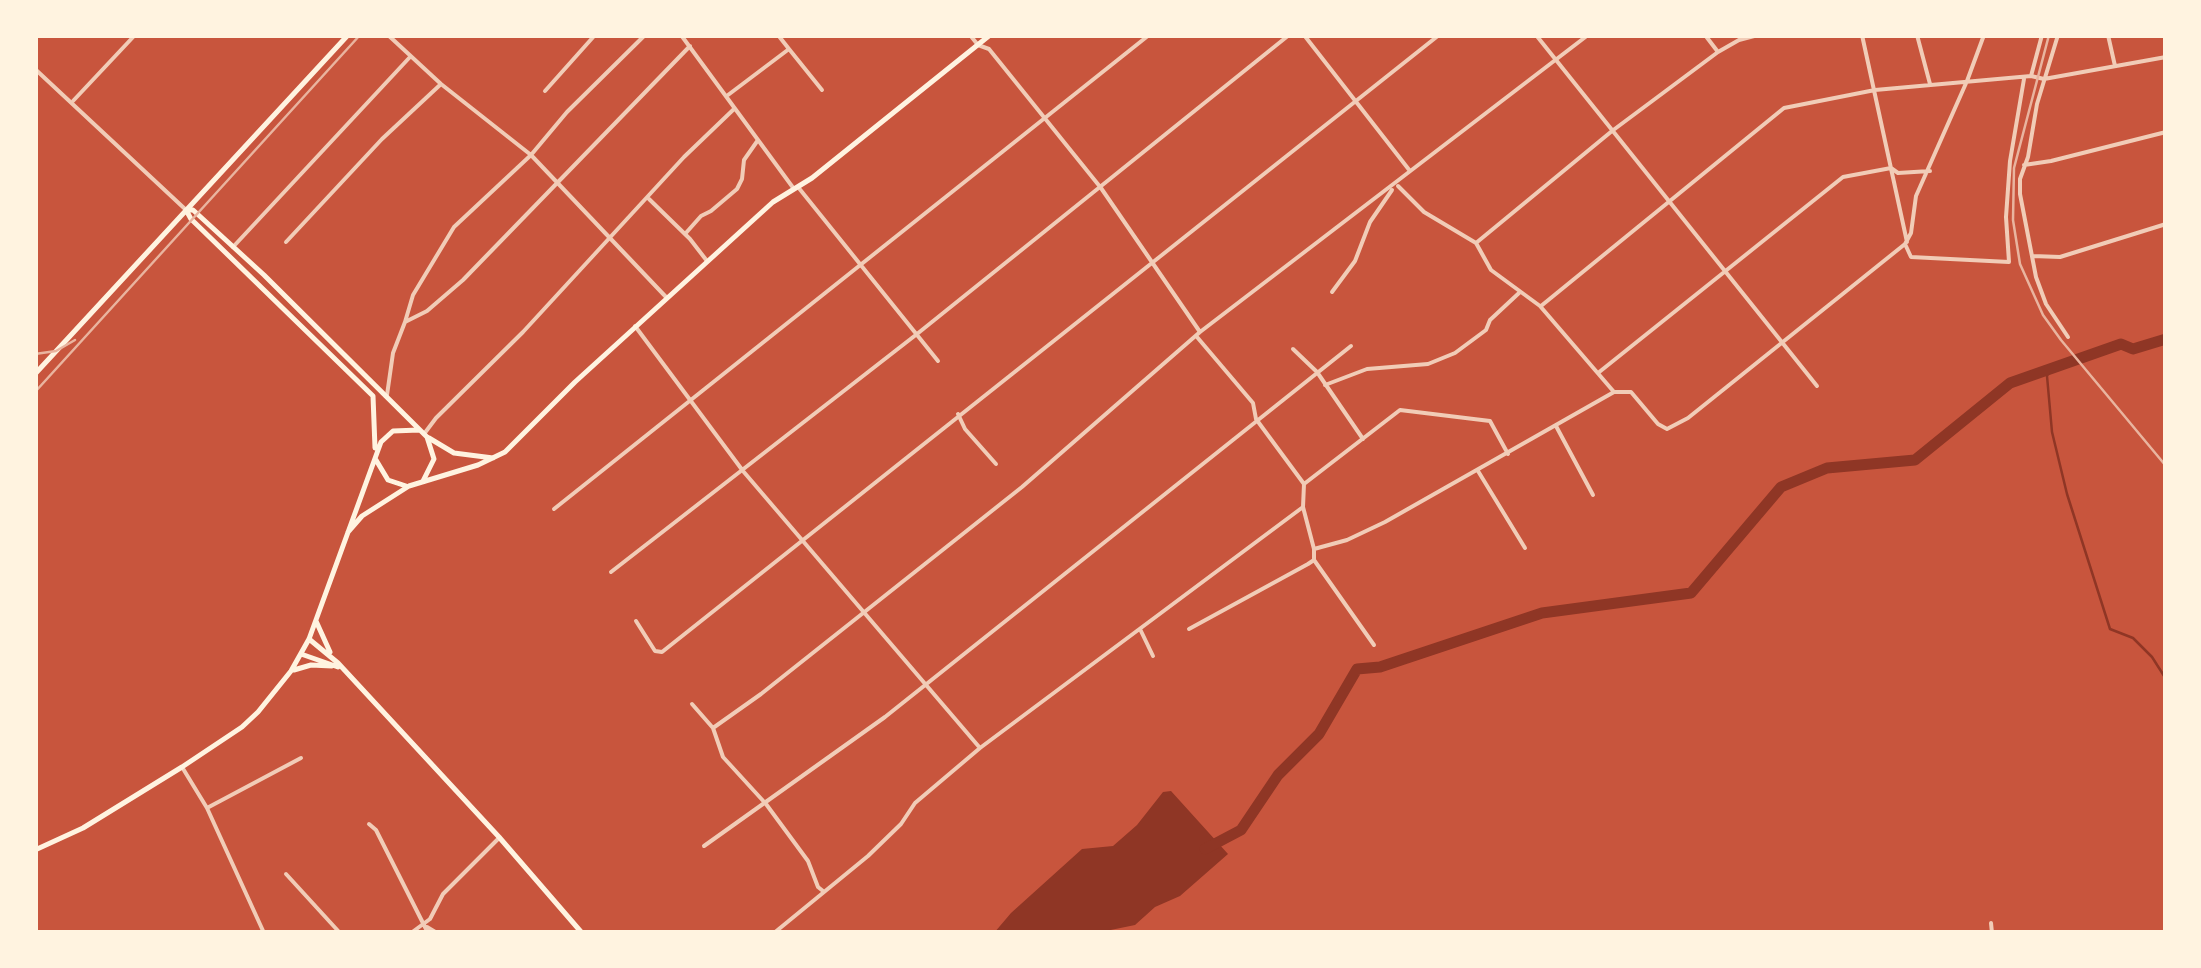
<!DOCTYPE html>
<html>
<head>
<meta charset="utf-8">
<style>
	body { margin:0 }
	#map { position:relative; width:2201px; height:968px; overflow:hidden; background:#c8553d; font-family:"Noto Sans",sans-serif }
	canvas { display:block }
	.frame { position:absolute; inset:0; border:38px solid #fff3e0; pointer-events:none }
</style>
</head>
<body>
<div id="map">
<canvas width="2201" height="968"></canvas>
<div class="frame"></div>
</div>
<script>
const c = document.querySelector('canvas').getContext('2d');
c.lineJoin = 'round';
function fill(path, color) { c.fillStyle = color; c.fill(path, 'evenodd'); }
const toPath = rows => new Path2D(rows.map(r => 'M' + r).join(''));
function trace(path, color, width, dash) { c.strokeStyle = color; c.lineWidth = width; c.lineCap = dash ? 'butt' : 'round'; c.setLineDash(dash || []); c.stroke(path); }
fill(toPath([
	[1171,791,1228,854,1180,896,1155,907,1135,925,1096,933,994,933,1011,913,1082,849,1113,846,1137,825,1163,792]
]), '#8f3625');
trace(toPath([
	[2051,368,2047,376,2052,432,2067,494,2110,629,2133,638,2152,657,2166,679]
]), '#8f3625', 2.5);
trace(toPath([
	[1205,849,1241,830,1278,775,1319,734,1357,669,1380,667,1542,613,1691,593,1781,487,1827,468,1915,460,2010,383,2121,344,2133,349,2166,339]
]), '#8f3625', 11);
trace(toPath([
	[388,35,441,84,531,155,666,297],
	[681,35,794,189],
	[970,35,978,45,989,49,1101,188,1200,332],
	[1304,35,1410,171],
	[1536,35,1817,386],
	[1705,35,1718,52],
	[1862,35,1907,242],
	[1917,35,1930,84],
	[2058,35,2037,104,2028,157,2020,179,2020,194,2036,277,2046,304,2068,337],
	[2108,35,2115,66],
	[789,49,822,90],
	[2031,76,2042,35],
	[545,91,595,35],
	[728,95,789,49,778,35],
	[73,101,135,35],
	[2024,165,2051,161,2166,132],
	[1398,186,1424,212,1476,243,1491,270,1540,306,1614,392,1631,392,1658,424,1667,429,1688,418,1905,244,1911,257,2009,262,2006,217,2010,161,2024,79],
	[798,187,938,361],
	[649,199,690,239,707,261],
	[685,234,701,216,711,211,737,189,742,179,744,160,758,140],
	[286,242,382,139,441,84],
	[1476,243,1612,131,1718,52,1739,40,1758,35],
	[1905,244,1911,233,1916,196,1967,81,1984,35],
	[233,247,410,57],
	[2033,256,2060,257,2166,224],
	[1332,292,1355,261,1370,222,1392,190],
	[1541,306,1784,108,1875,90,2031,76,2044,79,2166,57],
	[405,322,413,295,454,227,531,155,567,112,645,35],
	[635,326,743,471,980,748],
	[1197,337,1253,403,1256,419,1304,484,1303,507,1314,549],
	[1293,349,1317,372,1363,439],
	[1598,373,1843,177,1891,168,1898,173,1930,171],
	[1325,385,1367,369,1428,364,1455,353,1486,330,1490,320,1519,293],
	[387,395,393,353,405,322,427,311,463,280,690,46],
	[958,414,965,429,996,464],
	[1556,426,1593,495],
	[424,434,436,418,523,332,684,157,734,109],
	[1478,471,1525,548],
	[1304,484,1400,410,1490,421,1508,454],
	[554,509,1149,35],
	[611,572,917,334,1289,35],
	[636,621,655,651,662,652,1439,35],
	[1140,629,1153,656],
	[1189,629,1308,564,1314,560,1314,549,1347,540,1385,522,1614,392],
	[692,704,713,728,723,757,766,804,808,861,818,887,823,891],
	[713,728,761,694,1022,487,1200,332,1588,35],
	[182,767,207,808,264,933],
	[207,808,301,758],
	[369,824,376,830,428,933],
	[704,846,885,717,1351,346],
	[286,874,340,933],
	[1991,923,1992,933],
	[427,927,437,933],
	[411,933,430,919,443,894,499,838],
	[774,933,868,856,901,824,915,803,980,748,1303,507]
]), '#f1ccb7', 4);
trace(toPath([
	[35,69,185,209],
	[1314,560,1374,645]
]), '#f1ccb7', 4);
trace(toPath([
	[186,210,193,210,264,275,427,437,434,459,423,481],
	[186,210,191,219,373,396,375,448],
	[35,374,348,35],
	[429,438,454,453,493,458],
	[376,460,388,480,406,486],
	[348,532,362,516,409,486,478,465,505,452,575,382,773,202,812,178,990,35],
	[316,621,330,652],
	[309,639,338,663,499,837,582,933],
	[301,654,338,667],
	[294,670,311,665,332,666],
	[35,850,83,828,182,767,242,727,258,712,291,671,309,639,381,442,393,431,419,430]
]), '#fff3e0', 5);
trace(toPath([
	[2049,35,2014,168,2013,220,2020,264,2043,315,2061,340,2166,466],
	[35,354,56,351,75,340],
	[35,392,360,35]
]), '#e9b49f', 2.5);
</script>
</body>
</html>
